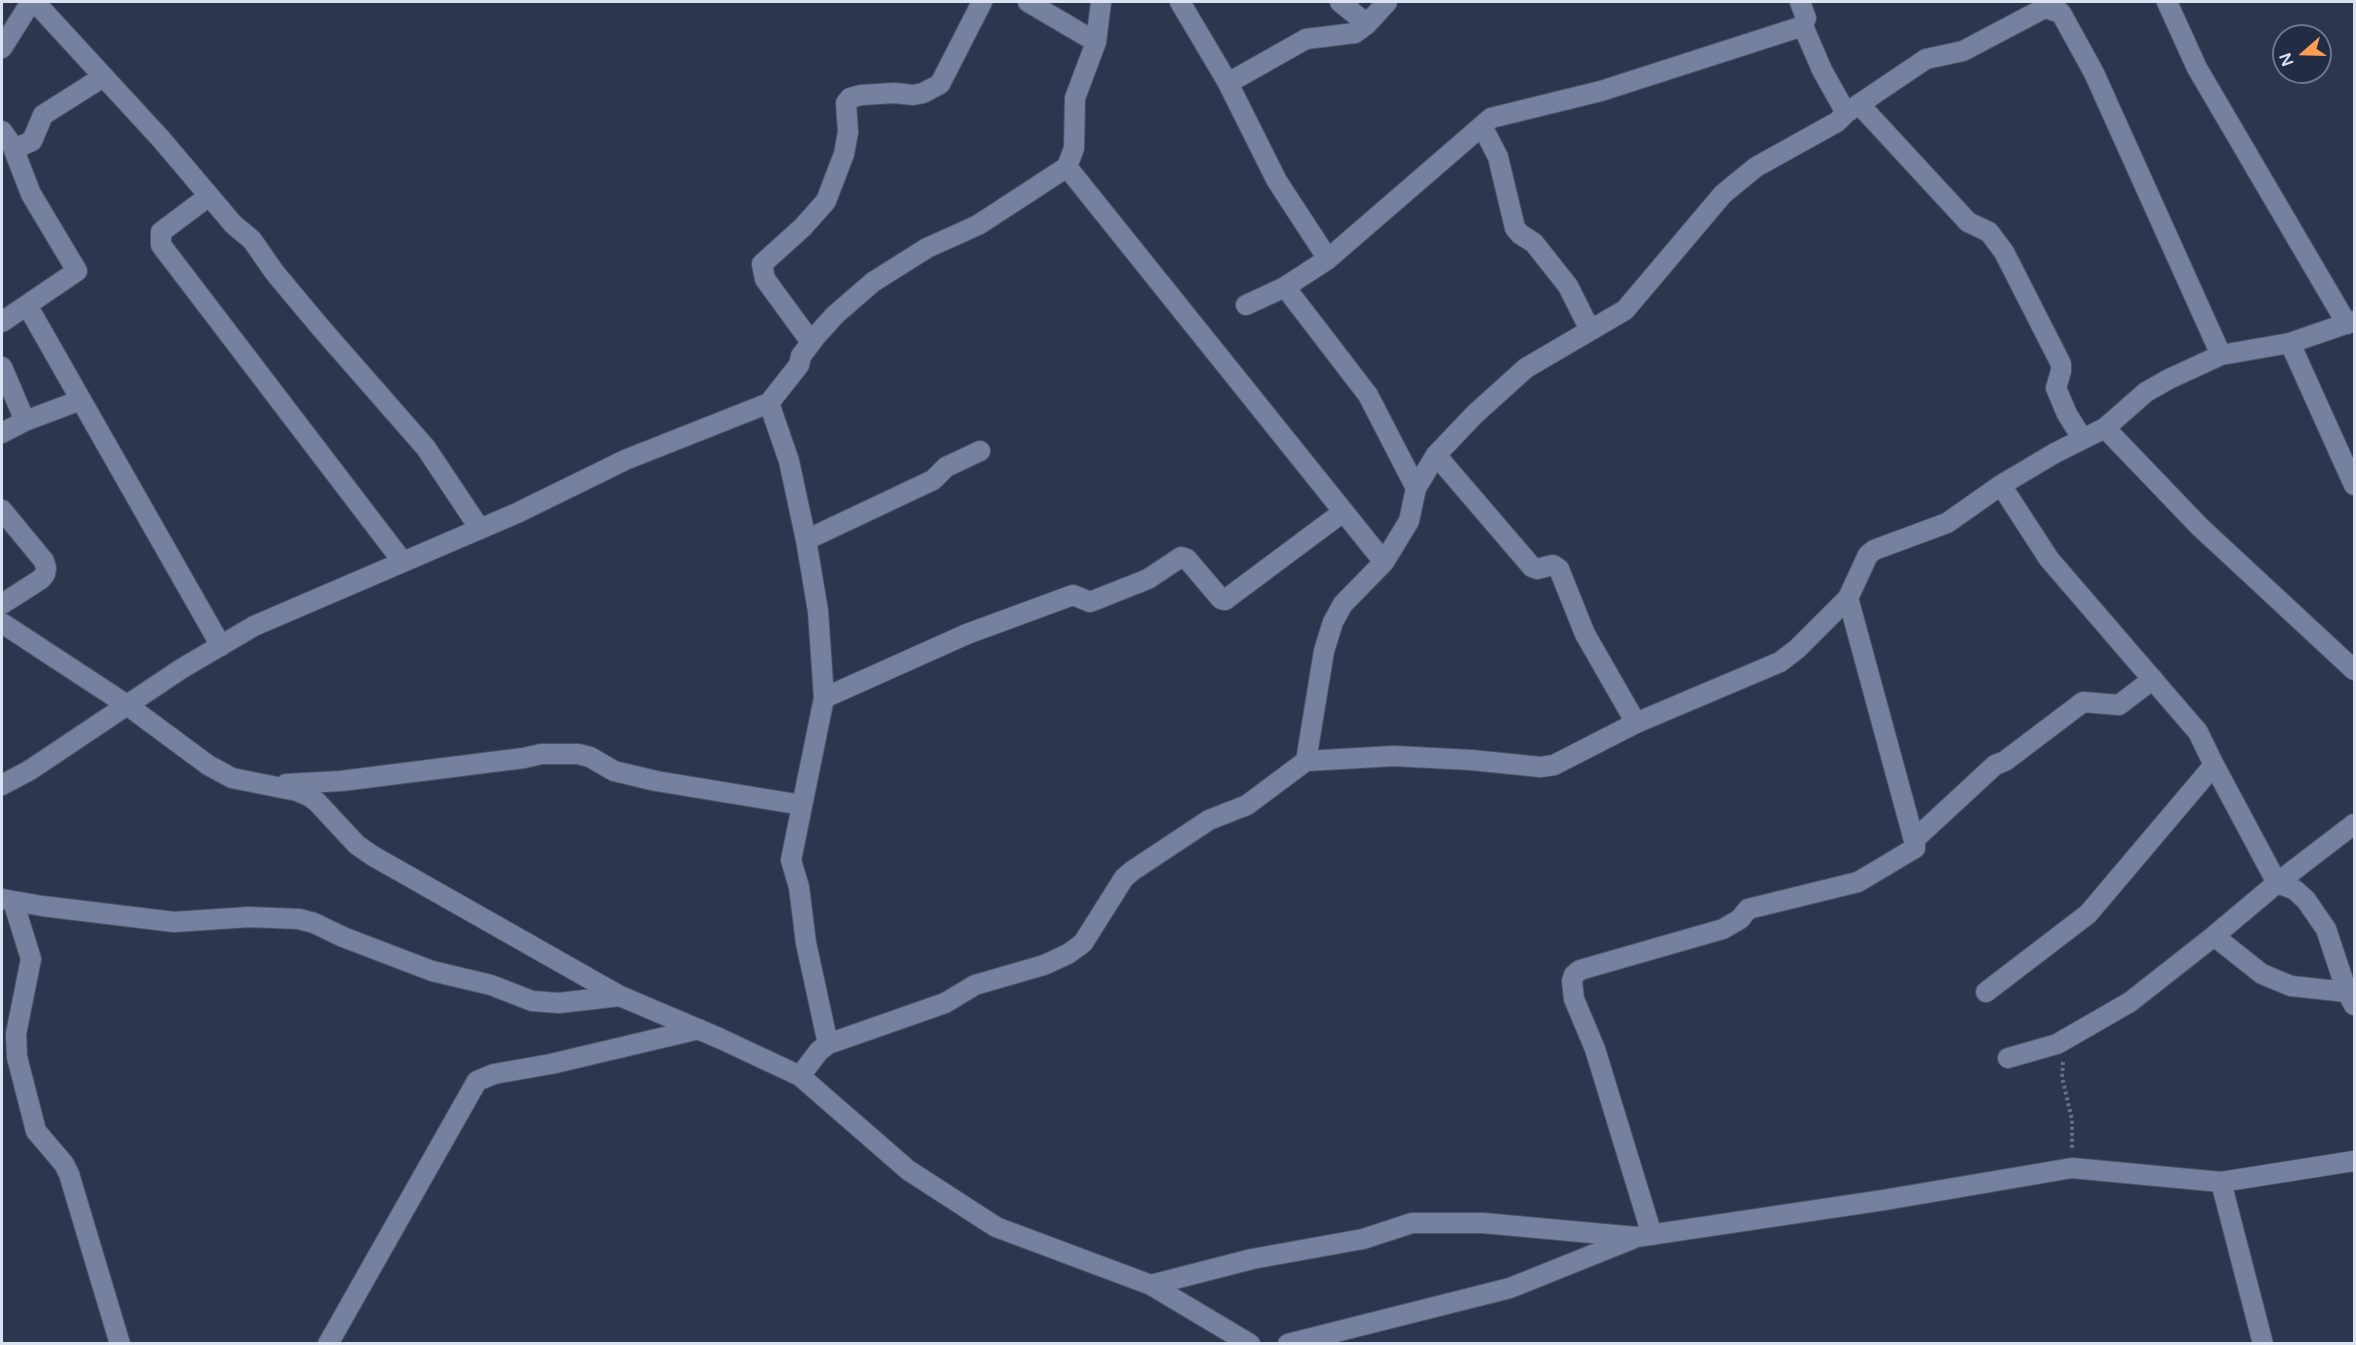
<!DOCTYPE html>
<html>
<head>
<meta charset="utf-8">
<style>
	body { margin:0 }
	#map { position:relative; width:2356px; height:1345px; overflow:hidden; background:#2c364f; font-family:"Varela Round",sans-serif }
	canvas { display:block }
	.frame { position:absolute; inset:0; border:3px solid #dbe3f3; pointer-events:none }
	.north { position:absolute; left:2272px; top:24px; width:60px; height:60px; box-sizing:border-box; background:#222c44; border:2px solid #6c758a; border-radius:50%; rotate:250deg; font-size:16px; font-weight:700; line-height:24px; text-align:center; color:#dbe3f3 }
	.north::after { content:''; display:block; margin:auto; width:21px; height:27px; background:#fc9d54; clip-path:polygon(50% 0,100% 100%,50% 72%,0 100%) }
</style>
</head>
<body>
<div id="map">
<canvas width="2356" height="1345"></canvas>
<div class="frame"></div>
<div class="north">N</div>
</div>
<script>
const c = document.querySelector('canvas').getContext('2d');
c.lineJoin = 'round';
const toPath = rows => new Path2D(rows.map(r => 'M' + r).join(''));
function trace(path, color, width, dash) { c.strokeStyle = color; c.lineWidth = width; c.lineCap = dash ? 'butt' : 'round'; c.setLineDash(dash || []); c.stroke(path); }
const street = toPath([
	[35,2,161,139,233,224,252,240,275,273,321,328,426,448,480,529],
	[1028,2,1096,42],
	[1180,2,1228,83,1277,181,1328,259],
	[1340,2,1367,24],
	[1800,2,1806,18,1803,26,1822,70,1846,113],
	[2167,2,2197,68,2347,324],
	[2045,8,2061,13,2094,73,2221,355],
	[2,48,31,2],
	[1228,83,1306,39,1355,33,1367,24,1387,2],
	[1859,104,1968,222,1989,232,2004,252,2061,364,2061,371,2056,388,2067,414,2082,438],
	[1482,126,1498,157,1515,228,1520,234,1534,243,1568,286,1585,320,1592,328],
	[2,131,12,145,31,194,77,271,2,322],
	[14,149,32,141,43,115,103,77],
	[1067,167,1384,562],
	[209,196,161,232,161,245,403,562],
	[1285,287,1368,395,1416,488],
	[27,305,221,646],
	[1246,305,1285,287,1328,259,1491,118,1601,91,1803,26],
	[811,342,765,279,762,264,803,227,826,201,844,154,848,132,846,103,850,98,861,95,894,93,913,95,923,93,940,84,982,2],
	[2290,343,2354,485],
	[2,367,25,421,81,400],
	[2105,428,2200,527,2354,670],
	[2,433,25,421],
	[1436,455,1532,567,1537,569,1553,565,1559,569,1585,634,1636,723],
	[2001,485,2049,559,2198,732,2214,765,2277,883,2295,890,2306,900,2326,929,2347,992],
	[2,510,44,561,46,568,45,574,41,579,2,604],
	[806,540,933,480,946,467,980,451],
	[2,623,127,705,208,765,232,778,297,791,309,796,317,802,357,845,373,856,620,996],
	[824,698,967,634,1073,595,1090,602,1148,579,1181,557,1187,559,1221,599,1225,600,1343,512],
	[1306,761,1394,756,1471,760,1541,767,1554,765,1636,723,1780,662,1797,649,1848,598,1868,555,1874,550,1947,523,2001,485,2055,453,2105,428,2146,392,2169,379,2221,355,2290,343,2354,321],
	[286,784,341,781,524,758,541,754,578,754,590,757,614,771,656,781,802,805],
	[2,785,30,770,181,669,254,626,517,513,625,460,769,403],
	[1914,840,1995,765,2005,761,2083,702,2119,705,2153,679],
	[2,899,42,906,174,922,249,917,299,919,314,923,343,937,432,971,491,985,532,1001,559,1003,620,996,719,1038,800,1076,908,1170,996,1227,1151,1285,1252,1259,1363,1239,1412,1223,1483,1223,1636,1237,1884,1200,2072,1168,2221,1182,2354,1161],
	[13,901,31,959,16,1034,17,1057,36,1131,64,1164,69,1174,120,1344],
	[2214,936,2262,974,2291,986,2347,992,2354,1005],
	[1986,992,2088,914,2214,765],
	[828,1044,945,1003,975,985,1044,965,1068,954,1083,943,1124,878,1132,871,1209,820,1247,805,1306,761,1324,651,1333,622,1343,604,1384,562,1409,521,1416,488,1436,455,1475,414,1526,368,1625,310,1723,194,1756,167,1837,122,1846,113,1926,59,1963,51,2056,2],
	[2008,1058,2057,1044,2130,1002,2214,936,2277,883,2354,824],
	[800,1076,819,1051,828,1044,806,943,799,887,791,860,824,698,818,611,806,540,789,461,769,403,799,365,801,356,816,336,835,315,873,282,927,248,978,225,1067,167,1074,148,1075,98,1096,42,1101,2],
	[2221,1182,2263,1344],
	[1652,1235,1595,1049,1574,999,1572,981,1574,975,1580,970,1723,929,1740,919,1748,909,1858,882,1915,848,1915,844,1848,598],
	[1151,1285,1250,1344],
	[328,1344,477,1081,494,1074,551,1064,699,1029],
	[1288,1344,1510,1288,1632,1239]
]);
trace(street, '#4c5469', 22);
trace(toPath([
	[2063,1062,2062,1077,2072,1120,2072,1150]
]), '#666f85', 4, [3, 3]);
trace(street, '#75819e', 20);
</script>
</body>
</html>
